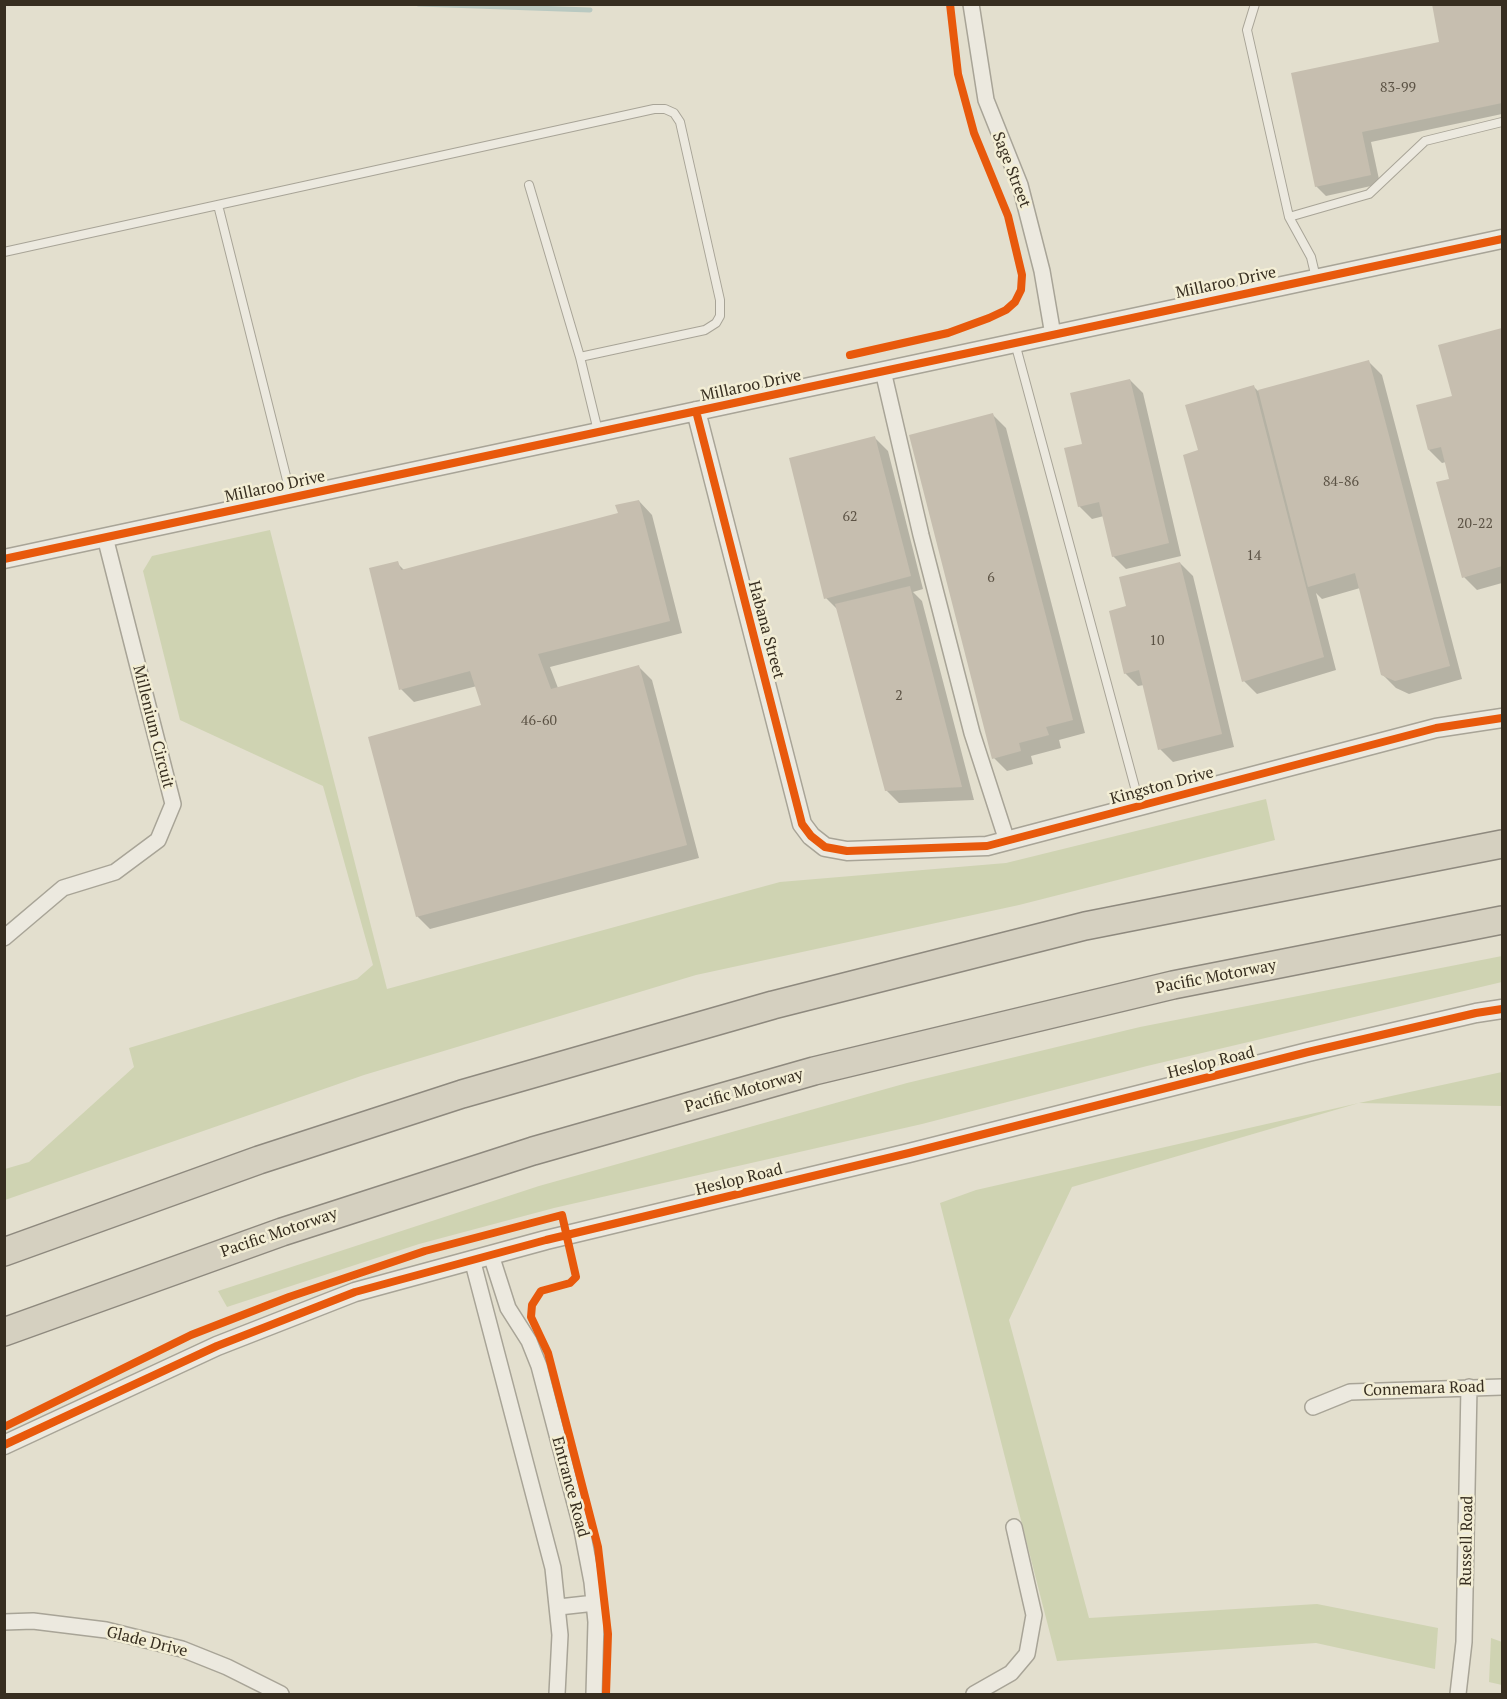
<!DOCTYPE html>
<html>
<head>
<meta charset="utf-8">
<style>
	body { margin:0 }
	#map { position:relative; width:1507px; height:1699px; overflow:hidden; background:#e3dfce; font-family:"PT Serif",serif }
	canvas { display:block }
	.frame { position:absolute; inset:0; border:6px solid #372e20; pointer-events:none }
</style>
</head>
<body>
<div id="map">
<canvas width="1507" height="1699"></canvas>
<div class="frame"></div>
</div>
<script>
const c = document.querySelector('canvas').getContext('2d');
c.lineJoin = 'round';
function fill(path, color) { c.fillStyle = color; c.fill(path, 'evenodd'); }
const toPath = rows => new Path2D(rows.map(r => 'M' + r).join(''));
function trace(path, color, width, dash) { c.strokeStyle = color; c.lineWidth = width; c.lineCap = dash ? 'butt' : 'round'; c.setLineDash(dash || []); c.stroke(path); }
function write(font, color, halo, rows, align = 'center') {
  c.font = font + ' "PT Serif",serif'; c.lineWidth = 5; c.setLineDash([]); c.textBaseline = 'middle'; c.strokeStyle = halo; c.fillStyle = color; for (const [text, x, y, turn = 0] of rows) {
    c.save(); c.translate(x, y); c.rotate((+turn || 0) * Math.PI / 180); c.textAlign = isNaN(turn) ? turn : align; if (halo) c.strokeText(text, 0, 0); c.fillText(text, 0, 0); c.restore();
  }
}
fill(toPath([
	[270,530,387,989,780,882,1006,863,1266,799,1275,840,1019,905,696,975,364,1075,5,1200,5,1169,29,1162,134,1067,129,1048,357,979,373,965,323,786,180,720,143,571,152,556],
	[1502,956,1502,982,1147,1066,922,1124,554,1208,419,1244,227,1307,218,1291,539,1186,907,1083,1140,1027],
	[1502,1072,1502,1106,1359,1103,1072,1187,1009,1320,1089,1618,1317,1604,1438,1628,1435,1669,1316,1643,1057,1661,940,1203,976,1190,1359,1103],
	[1491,1638,1502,1642,1502,1685,1489,1682]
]), '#cfd3b2');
fill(toPath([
	[1433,4,1502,4,1502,114,1371,142,1380,184,1326,196,1316,186,1293,74,1441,43],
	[1502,329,1502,583,1477,590,1464,577,1451,480,1446,462,1442,463,1429,450,1454,397,1440,346],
	[1369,362,1382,375,1462,679,1409,694,1396,688,1382,674,1360,588,1322,599,1316,593,1336,670,1257,694,1244,681,1200,451,1254,387,1258,391],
	[1130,380,1143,393,1181,556,1126,569,1113,556,1104,516,1092,519,1079,506,1084,445],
	[993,415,1006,428,1085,733,1059,740,1061,748,1031,756,1033,764,1007,771,994,758],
	[875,438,888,451,923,589,913,592,922,601,974,800,899,803,886,790,839,611,826,598],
	[639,501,652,515,682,633,550,667,558,688,639,667,652,680,699,858,430,929,417,916,483,706,477,686,414,702,401,689,397,563,405,571,620,514],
	[1180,563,1193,576,1234,747,1173,762,1160,749,1144,685,1138,686,1125,673,1128,608]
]), '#0003');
trace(toPath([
	[419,4,590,10]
]), '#b9c9c1', 5);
fill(toPath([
	[1432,4,1502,4,1502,103,1362,132,1371,175,1315,187,1291,73,1439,42],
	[1502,328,1502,566,1462,578,1436,482,1449,479,1441,447,1428,450,1416,405,1452,396,1438,345],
	[1369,360,1450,666,1395,681,1381,675,1355,573,1308,587,1258,390],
	[1130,379,1169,543,1112,557,1099,502,1078,507,1064,448,1082,444,1070,393],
	[1254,385,1324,657,1242,682,1183,455,1198,450,1185,405],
	[993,413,1073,720,1046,727,1049,735,1019,743,1021,751,992,759,909,435],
	[875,436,911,576,824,599,789,458],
	[639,500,670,621,538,654,551,689,639,665,687,845,416,917,368,737,481,705,470,671,399,690,369,568,398,561,401,570,618,513,615,505],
	[1180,562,1222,734,1158,750,1139,670,1124,674,1109,611,1126,606,1119,577],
	[910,586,962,787,885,791,835,604]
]), '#c6beaf');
const service = toPath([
	[1255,4,1247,30,1289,217,1311,257,1316,278],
	[529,185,580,357,598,431],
	[218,205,291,496],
	[1289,217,1369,194,1425,141,1502,122],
	[4,252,654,109,665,109,674,113,680,122,720,300,720,316,716,323,705,330,580,357],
	[1015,343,1140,806]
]);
const minor = toPath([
	[971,4,986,100,1020,185,1042,271,1053,335],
	[883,371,921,535,972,733,1007,841],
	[4,938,63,888,115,872,158,840,173,804,105,537],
	[491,1255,508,1308,529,1341,539,1366,582,1530,592,1582,596,1622,594,1694],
	[472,1259,553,1568,560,1635,557,1694],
	[1313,1407,1350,1392,1502,1387],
	[559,1607,595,1603],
	[4,1622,33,1621,106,1630,182,1649,227,1667,281,1694],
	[974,1694,1011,1673,1027,1654,1034,1615,1014,1527],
	[1458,1694,1464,1642,1469,1387]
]);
const tertiary = toPath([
	[696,411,802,824,811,836,825,847,847,851,987,846,1436,728,1502,718],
	[4,559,1502,239],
	[4,1445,217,1346,355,1292,546,1240,909,1153,1308,1052,1476,1013,1502,1009]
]);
const motorway = toPath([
	[4,1252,259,1160,462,1094,773,1005,1085,926,1502,844],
	[4,1332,282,1232,533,1151,814,1071,1173,985,1502,920]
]);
trace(service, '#a8a497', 10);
trace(minor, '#a8a497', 18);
trace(tertiary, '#a8a497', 21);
trace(motorway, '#8e897e', 30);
trace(service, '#ece9df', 8);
trace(minor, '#ece9df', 15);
trace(tertiary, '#ece9df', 18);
trace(motorway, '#d5d0c0', 27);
trace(toPath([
	[850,355,948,333,989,318,1006,310,1015,302,1021,290,1022,275,1008,216,974,133,958,74,950,4],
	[696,411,802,824,811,836,825,847,847,851,987,846,1436,728,1502,718],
	[4,559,1502,239],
	[4,1427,191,1335,289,1297,425,1251,562,1215,576,1277,570,1283,541,1291,532,1305,531,1317,548,1353,598,1547,608,1634,606,1694],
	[4,1445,217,1346,355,1292,546,1240,909,1153,1308,1052,1476,1013,1502,1009]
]), '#e8590c', 8);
write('14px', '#5b5244', null, [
	["83-99",1398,88],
	["84-86",1341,482],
	["62",850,517],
	["20-22",1475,524],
	["14",1254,556],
	["6",991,578],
	["10",1157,641],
	["2",899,696],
	["46-60",539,721]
]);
write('16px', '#372e20', '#f3eed5', [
	["Sage Street",1011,170,69],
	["Millaroo Drive",1226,283,-12],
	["Millaroo Drive",751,386,-12],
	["Millaroo Drive",275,487,-12],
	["Habana Street",766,630,75],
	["Millenium Circuit",153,727,76],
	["Kingston Drive",1162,786,-15],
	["Pacific Motorway",1216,977,-11],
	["Heslop Road",1211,1063,-14],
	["Pacific Motorway",744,1091,-16],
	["Heslop Road",739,1180,-14],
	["Pacific Motorway",279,1233,-19],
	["Connemara Road",1424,1389,-2],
	["Entrance Road",570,1487,75],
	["Russell Road",1467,1541,-89],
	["Glade Drive",147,1642,14]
]);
</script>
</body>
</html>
